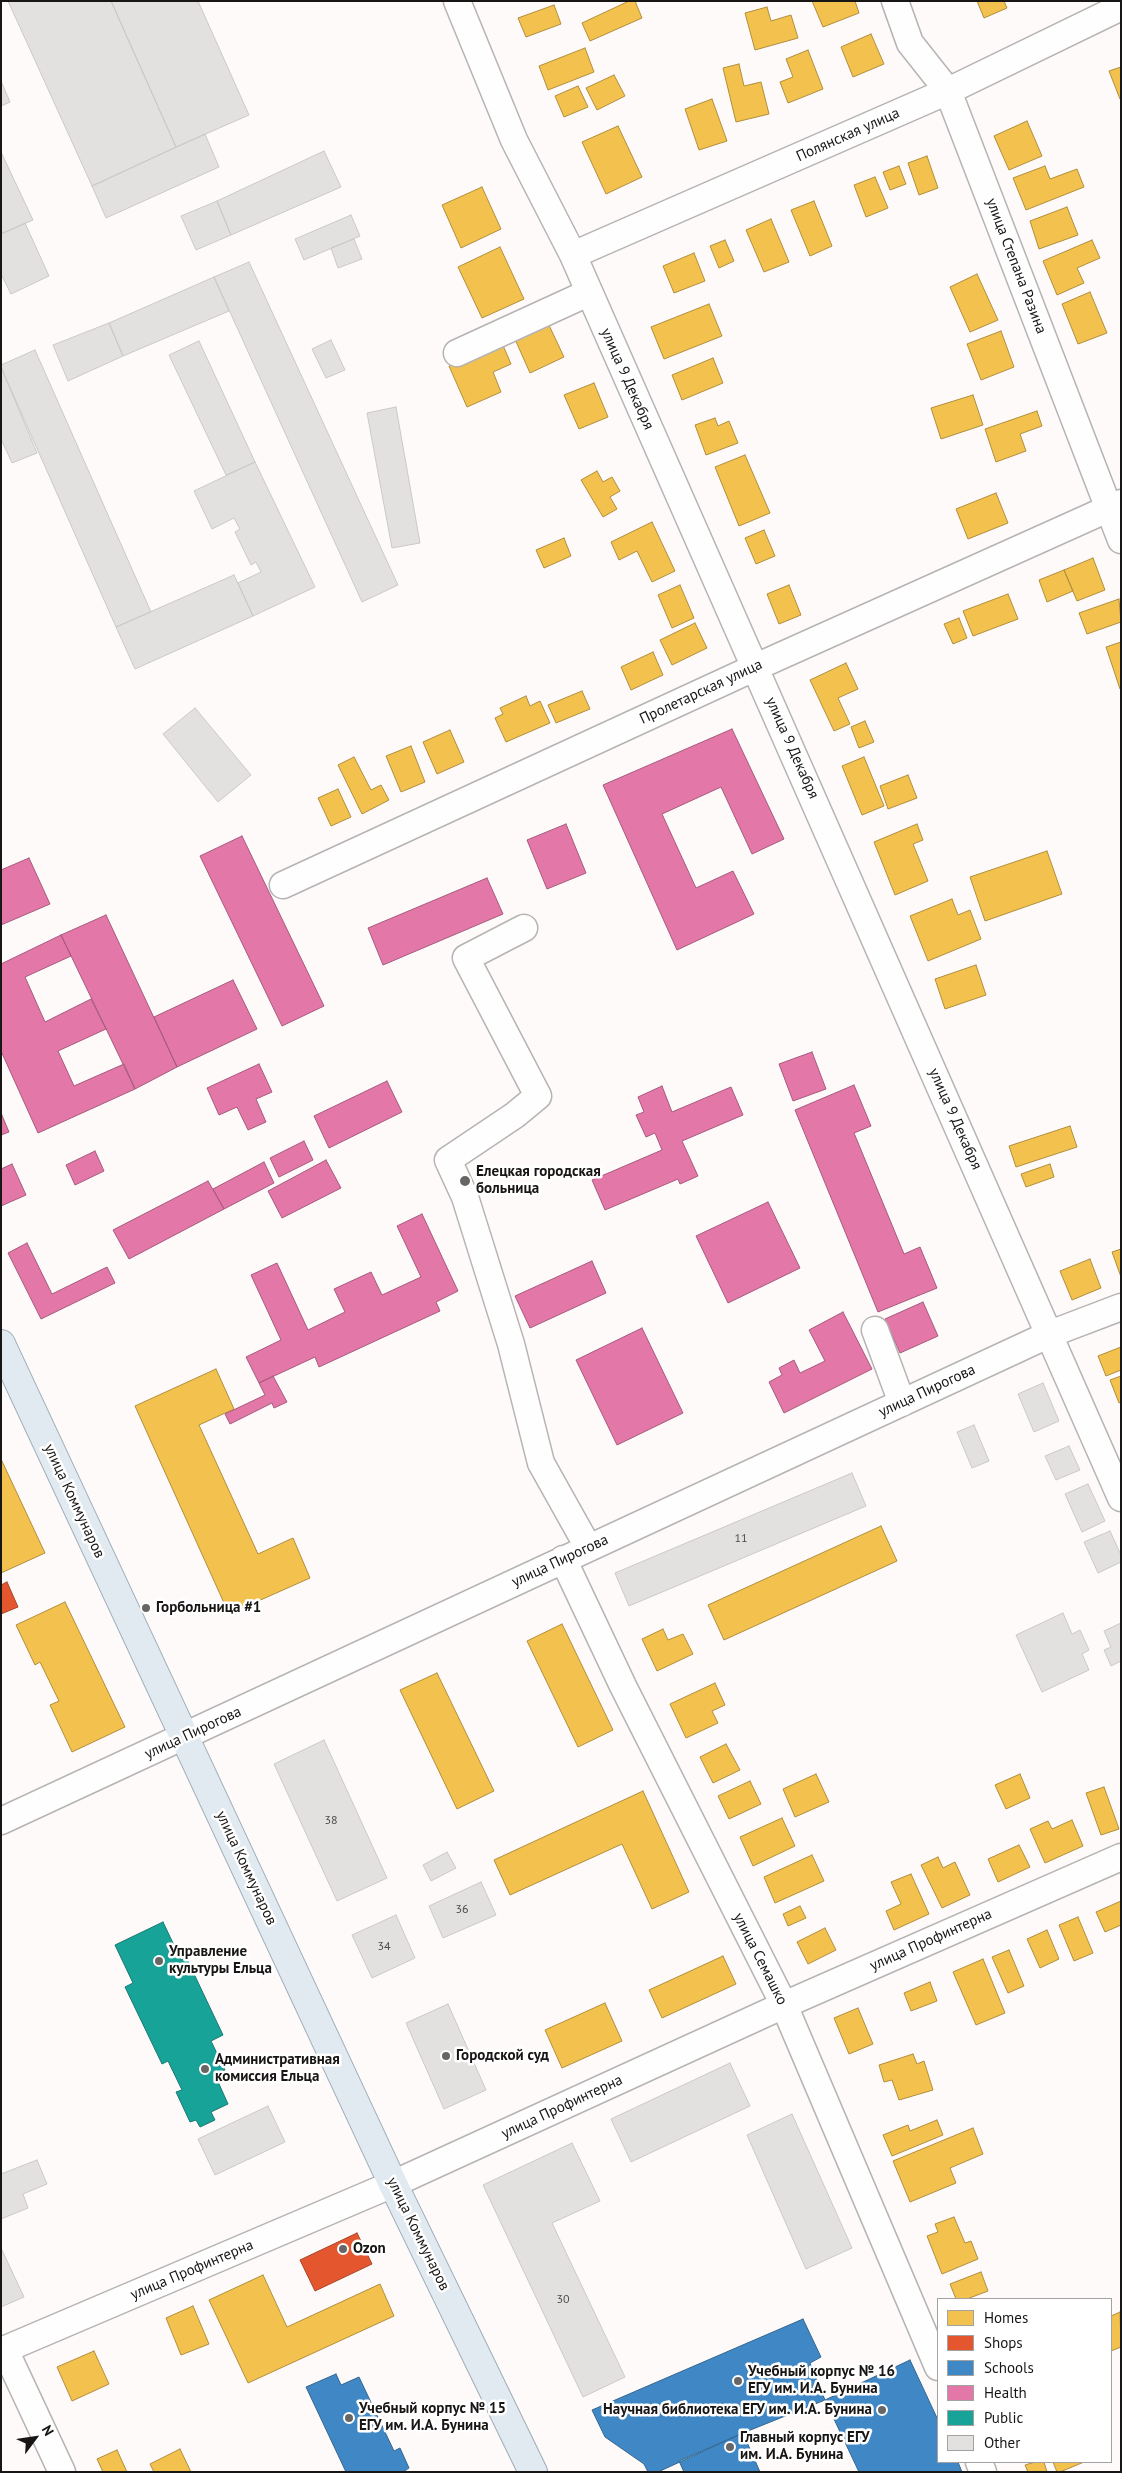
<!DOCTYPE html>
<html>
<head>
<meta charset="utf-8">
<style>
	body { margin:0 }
	#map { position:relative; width:1122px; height:2473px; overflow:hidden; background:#fefaf9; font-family:"PT Sans",sans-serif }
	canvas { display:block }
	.frame { position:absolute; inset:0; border:2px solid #181615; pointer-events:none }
	.legend { position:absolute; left:937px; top:2298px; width:175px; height:165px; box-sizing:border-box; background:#fff; border:1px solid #a3a2a1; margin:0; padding:6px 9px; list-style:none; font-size:15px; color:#181615 }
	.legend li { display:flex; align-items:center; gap:10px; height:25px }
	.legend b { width:25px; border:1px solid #a3a2a1 }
	.north { position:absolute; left:10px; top:2413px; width:50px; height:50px; -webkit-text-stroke:4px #fff; paint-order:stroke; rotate:59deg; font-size:14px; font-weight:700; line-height:20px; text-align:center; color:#181615 }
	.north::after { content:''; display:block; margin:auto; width:18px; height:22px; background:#181615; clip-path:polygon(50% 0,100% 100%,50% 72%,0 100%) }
</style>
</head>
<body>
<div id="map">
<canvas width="1122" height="2473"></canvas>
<div class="frame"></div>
<ul class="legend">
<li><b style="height:14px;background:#f2c14e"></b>Homes</li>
<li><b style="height:14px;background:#e4572e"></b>Shops</li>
<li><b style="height:14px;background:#3f88c5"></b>Schools</li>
<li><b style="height:14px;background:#e377a8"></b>Health</li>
<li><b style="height:14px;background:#17a398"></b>Public</li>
<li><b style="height:14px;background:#e3e0e0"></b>Other</li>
</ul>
<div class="north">N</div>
</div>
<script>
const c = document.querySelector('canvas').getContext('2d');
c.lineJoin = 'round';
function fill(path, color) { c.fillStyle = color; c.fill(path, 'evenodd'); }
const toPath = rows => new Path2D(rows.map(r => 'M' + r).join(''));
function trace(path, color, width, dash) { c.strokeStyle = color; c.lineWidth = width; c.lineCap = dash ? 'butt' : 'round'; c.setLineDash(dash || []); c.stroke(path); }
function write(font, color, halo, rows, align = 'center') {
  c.font = font + ' "PT Sans",sans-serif'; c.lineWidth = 5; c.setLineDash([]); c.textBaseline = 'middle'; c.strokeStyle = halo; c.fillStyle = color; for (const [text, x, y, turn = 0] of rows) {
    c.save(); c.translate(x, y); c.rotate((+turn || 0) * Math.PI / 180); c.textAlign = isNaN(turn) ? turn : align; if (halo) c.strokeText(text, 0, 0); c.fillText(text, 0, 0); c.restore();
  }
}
const homes = toPath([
	[629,1,635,1,642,18,590,41,582,23,629,1],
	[812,1,855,1,859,13,823,27,812,1],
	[977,1,1004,1,1007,8,984,18,977,1],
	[554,5,561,24,526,37,518,18,554,5],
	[767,7,771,21,791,15,798,38,755,50,745,13,767,7],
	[871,34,884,64,853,77,841,47,871,34],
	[585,48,594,72,548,90,539,66,585,48],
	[808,50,823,89,788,103,780,82,793,77,786,59,808,50],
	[739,64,744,86,761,82,769,114,736,122,723,68,739,64],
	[1121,67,1121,99,1120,99,1109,71,1121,67],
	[614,75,625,96,597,110,586,88,614,75],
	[578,86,588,107,564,117,555,96,578,86],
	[712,99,727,141,699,150,685,109,712,99],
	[1027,121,1042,156,1009,170,994,136,1027,121],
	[618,126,642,177,606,194,582,142,618,126],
	[927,156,938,188,919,195,908,163,927,156],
	[899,166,906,184,890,190,883,172,899,166],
	[1045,166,1050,179,1077,169,1084,187,1026,210,1013,178,1045,166],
	[875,177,888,208,866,217,854,185,875,177],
	[482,187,501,229,461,248,442,205,482,187],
	[814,201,832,246,810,256,791,210,814,201],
	[1067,207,1078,235,1039,249,1030,221,1067,207],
	[771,219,789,262,764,272,746,230,771,219],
	[725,240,734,261,719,268,710,246,725,240],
	[1092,240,1100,258,1077,268,1084,283,1057,295,1043,261,1092,240],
	[500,247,524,299,482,318,458,267,500,247],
	[694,253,705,281,674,293,663,266,694,253],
	[977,274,998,320,970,332,950,287,977,274],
	[1090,292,1107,333,1078,344,1062,304,1090,292],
	[709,304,722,336,664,359,651,327,709,304],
	[547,321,564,357,530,373,514,337,547,321],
	[1001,331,1014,367,981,380,967,344,1001,331],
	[502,343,511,364,493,372,501,392,467,407,449,366,502,343],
	[713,358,723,383,682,400,672,375,713,358],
	[594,383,608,417,579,429,564,395,594,383],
	[973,395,983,425,941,439,931,408,973,395],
	[1037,411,1042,426,1020,434,1026,451,996,462,985,429,1037,411],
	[715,418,718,426,729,421,738,443,706,455,695,425,715,418],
	[745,455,770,513,739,526,715,467,745,455],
	[597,471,603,482,612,477,620,491,610,497,617,509,603,517,581,480,597,471],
	[996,493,1008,523,968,539,956,509,996,493],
	[652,522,675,571,652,582,637,551,619,560,611,542,652,522],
	[764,530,775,556,756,564,745,538,764,530],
	[564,538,571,556,544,568,536,550,564,538],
	[1093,558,1105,590,1077,601,1064,570,1093,558],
	[1064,570,1073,591,1047,602,1039,580,1064,570],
	[680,585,694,618,672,628,658,595,680,585],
	[789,585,801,615,779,624,767,594,789,585],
	[1008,594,1018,619,973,636,963,611,1008,594],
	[1119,599,1121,622,1087,634,1079,613,1119,599],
	[959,618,967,638,953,644,944,624,959,618],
	[695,623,707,648,672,665,660,640,695,623],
	[1121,642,1121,689,1120,689,1106,647,1121,642],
	[653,652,663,675,631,690,621,667,653,652],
	[846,663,858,689,838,698,850,724,834,731,810,680,846,663],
	[582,691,590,709,556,723,548,705,582,691],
	[526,696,530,706,540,701,550,723,506,742,495,718,503,714,500,708,526,696],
	[865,721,874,742,859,748,851,727,865,721],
	[450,730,464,762,437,774,423,742,450,730],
	[411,746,425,782,401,792,386,756,411,746],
	[354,757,371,790,381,785,389,800,362,814,338,765,354,757],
	[864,757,884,806,862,815,842,766,864,757],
	[908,775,917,798,888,809,880,786,908,775],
	[338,789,351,817,331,826,318,798,338,789],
	[917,824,923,840,913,844,928,881,895,895,874,842,917,824],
	[1047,851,1062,894,985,921,970,877,1047,851],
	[952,899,958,915,970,910,981,939,928,961,910,916,952,899],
	[976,965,986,995,945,1009,935,979,976,965],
	[1070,1126,1077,1147,1016,1167,1009,1146,1070,1126],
	[1050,1164,1054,1177,1026,1187,1021,1174,1050,1164],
	[1121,1249,1121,1277,1112,1252,1121,1249],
	[1090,1259,1101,1288,1072,1300,1060,1271,1090,1259],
	[1121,1347,1121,1370,1106,1376,1098,1356,1121,1347],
	[216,1369,234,1409,199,1425,258,1554,293,1538,310,1578,229,1614,135,1406,216,1369],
	[1121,1376,1121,1402,1119,1403,1110,1380,1121,1376],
	[1,1459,45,1553,1,1573,1,1459],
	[881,1526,897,1561,724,1640,708,1605,881,1526],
	[65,1602,125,1727,72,1752,50,1705,59,1701,40,1662,35,1665,16,1625,65,1602],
	[562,1624,613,1730,578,1747,527,1641,562,1624],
	[663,1629,668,1640,683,1634,693,1654,657,1671,642,1639,663,1629],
	[437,1673,494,1791,457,1809,400,1690,437,1673],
	[715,1683,725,1705,712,1711,718,1723,686,1738,670,1704,715,1683],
	[726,1744,740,1770,713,1783,700,1757,726,1744],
	[816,1774,829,1802,795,1817,783,1789,816,1774],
	[1020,1774,1030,1798,1006,1809,995,1785,1020,1774],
	[750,1781,761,1804,729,1819,718,1796,750,1781],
	[1104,1787,1119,1829,1101,1835,1086,1793,1104,1787],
	[643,1791,689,1892,652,1909,622,1844,510,1895,494,1860,643,1791],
	[782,1818,795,1846,753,1866,740,1837,782,1818],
	[1072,1820,1083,1846,1045,1863,1030,1829,1048,1821,1052,1829,1072,1820],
	[1019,1845,1030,1867,998,1882,988,1859,1019,1845],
	[812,1855,824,1881,775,1903,764,1877,812,1855],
	[938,1857,943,1868,955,1862,970,1895,942,1908,921,1865,938,1857],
	[911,1874,929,1914,894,1930,886,1911,901,1904,891,1882,911,1874],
	[1121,1901,1121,1925,1105,1932,1096,1912,1121,1901],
	[800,1906,806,1918,788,1926,783,1914,800,1906],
	[1078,1917,1093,1953,1074,1961,1059,1925,1078,1917],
	[825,1928,836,1950,808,1964,797,1942,825,1928],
	[1047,1930,1059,1959,1040,1968,1027,1939,1047,1930],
	[1009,1950,1024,1986,1008,1993,992,1957,1009,1950],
	[723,1956,736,1984,662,2018,649,1990,723,1956],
	[983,1959,1005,2013,976,2025,953,1972,983,1959],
	[930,1982,937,2001,911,2011,904,1993,930,1982],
	[605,2003,622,2041,562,2068,545,2030,605,2003],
	[858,2008,873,2044,849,2054,834,2018,858,2008],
	[913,2054,917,2064,924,2061,933,2090,899,2100,892,2080,884,2082,879,2065,913,2054],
	[937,2120,943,2135,892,2156,883,2135,908,2125,910,2131,937,2120],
	[973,2128,983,2154,950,2168,956,2183,910,2202,893,2161,973,2128],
	[954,2217,965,2243,971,2241,978,2259,942,2274,927,2236,938,2232,935,2224,954,2217],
	[981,2272,988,2291,967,2299,956,2299,950,2284,981,2272],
	[263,2275,287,2327,380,2284,394,2316,248,2383,209,2300,263,2275],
	[193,2306,209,2344,181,2355,166,2318,193,2306],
	[1120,2312,1121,2347,1111,2351,1111,2316,1120,2312],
	[94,2351,109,2384,72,2401,57,2367,94,2351],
	[180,2449,191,2472,154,2472,150,2464,180,2449],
	[117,2450,127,2472,103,2472,97,2459,117,2450],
	[1035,2462,1044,2462,1047,2472,1028,2472,1025,2465,1035,2462],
	[1053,2462,1084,2462,1060,2472,1057,2472,1053,2462]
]);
fill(homes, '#f2c14e');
trace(homes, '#b18e3d', 1);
const shops = toPath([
	[7,1582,18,1607,1,1614,1,1585,7,1582],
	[357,2233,372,2264,315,2291,300,2260,357,2233]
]);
fill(shops, '#e4572e');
trace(shops, '#a74426', 1);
const schools = toPath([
	[803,2319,821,2357,810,2363,825,2400,743,2433,658,2472,648,2472,644,2464,605,2437,592,2410,803,2319],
	[910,2360,938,2420,938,2462,958,2462,962,2472,859,2472,825,2400,910,2360],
	[336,2374,341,2385,359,2377,394,2451,400,2448,409,2468,403,2472,346,2472,306,2387,336,2374],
	[743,2433,760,2472,684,2472,679,2461,743,2433]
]);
fill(schools, '#3f88c5');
trace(schools, '#336690', 1);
const health = toPath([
	[732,729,784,839,752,854,721,787,662,814,696,888,733,871,754,914,677,950,603,785,732,729],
	[566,824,586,873,547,889,527,840,566,824],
	[242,836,324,1006,282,1026,200,856,242,836],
	[29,858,50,904,1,925,1,870,29,858],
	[487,878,503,914,383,965,368,928,487,878],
	[106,915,177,1067,135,1089,61,935,106,915],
	[61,935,71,956,25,977,45,1022,91,999,106,1029,58,1051,74,1086,124,1064,135,1089,38,1133,1,1051,1,964,61,935],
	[233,980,257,1029,177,1067,154,1017,233,980],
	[812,1052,826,1089,793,1101,779,1064,812,1052],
	[259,1064,272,1092,256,1099,266,1122,248,1130,237,1107,219,1115,207,1088,259,1064],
	[387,1081,402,1112,329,1148,314,1116,387,1081],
	[854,1085,871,1126,854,1133,904,1254,920,1247,937,1288,878,1312,795,1110,854,1085],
	[662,1086,672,1112,731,1087,743,1115,682,1141,698,1176,680,1184,678,1179,605,1210,592,1180,662,1150,655,1133,646,1137,636,1115,644,1112,638,1097,662,1086],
	[1,1113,9,1132,1,1135,1,1113],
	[304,1141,313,1160,279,1177,270,1158,304,1141],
	[95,1151,104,1171,75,1185,66,1165,95,1151],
	[326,1160,341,1188,282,1218,268,1191,326,1160],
	[264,1162,274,1183,224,1209,213,1189,264,1162],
	[12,1164,26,1195,1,1206,1,1169,12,1164],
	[208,1181,224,1209,129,1259,113,1230,208,1181],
	[768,1202,800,1268,728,1303,696,1236,768,1202],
	[422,1214,458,1291,436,1302,440,1311,319,1367,315,1357,259,1383,246,1357,281,1340,251,1275,277,1263,308,1330,345,1312,334,1289,371,1272,382,1295,421,1277,397,1226,422,1214],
	[27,1243,52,1294,107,1267,115,1283,41,1319,8,1253,27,1243],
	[592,1261,606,1293,530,1328,515,1296,592,1261],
	[923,1302,938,1336,900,1353,885,1319,923,1302],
	[843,1312,872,1369,784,1413,769,1382,782,1375,779,1368,794,1360,800,1373,825,1361,809,1330,843,1312],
	[642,1328,683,1413,617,1445,576,1360,642,1328],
	[273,1376,287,1402,274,1408,272,1403,230,1424,225,1414,265,1395,259,1383,273,1376]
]);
fill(health, '#e377a8');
trace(health, '#a65a7c', 1);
const public = toPath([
	[163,1922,181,1960,186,1957,223,2035,211,2041,225,2070,215,2075,228,2104,211,2112,215,2120,200,2127,196,2120,190,2122,176,2092,182,2090,168,2061,162,2064,125,1987,133,1983,115,1945,163,1922]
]);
fill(public, '#17a398');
trace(public, '#177971', 1);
const building = toPath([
	[8,1,111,1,176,147,92,186,8,1],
	[111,1,198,1,249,115,176,147,111,1],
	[1,81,10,102,1,106,1,81],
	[205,134,219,167,106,218,92,186,205,134],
	[324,151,341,187,231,235,217,201,324,151],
	[1,152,33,220,1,234,1,152],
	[217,201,231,235,196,250,181,216,217,201],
	[351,215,360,236,304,260,295,239,351,215],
	[25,223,49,276,11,294,1,274,1,234,25,223],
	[354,239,362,259,338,268,331,248,354,239],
	[249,262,398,585,362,602,214,277,249,262],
	[214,277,229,311,123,356,109,323,214,277],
	[109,323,123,356,68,381,53,345,109,323],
	[331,340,345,370,326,378,312,349,331,340],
	[199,341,255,462,226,475,169,355,199,341],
	[35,350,151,612,116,627,1,367,1,365,35,350],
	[1,367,37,453,12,463,1,439,1,367],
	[396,407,420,543,392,548,367,413,396,407],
	[255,462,315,587,253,616,238,583,261,572,256,562,251,565,235,532,240,529,234,518,212,529,194,491,255,462],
	[234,575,253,616,135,669,116,627,234,575],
	[195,708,251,775,218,802,163,734,195,708],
	[1043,1383,1059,1421,1034,1432,1018,1394,1043,1383],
	[974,1425,989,1461,972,1468,957,1432,974,1425],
	[1069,1446,1080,1470,1056,1480,1045,1456,1069,1446],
	[852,1473,866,1506,629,1606,615,1573,852,1473],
	[1088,1484,1105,1521,1082,1532,1065,1494,1088,1484],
	[1110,1531,1121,1555,1121,1562,1098,1573,1084,1542,1110,1531],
	[1063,1613,1072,1634,1080,1630,1089,1650,1082,1654,1089,1670,1042,1692,1016,1635,1063,1613],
	[1121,1623,1121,1661,1111,1666,1104,1650,1111,1647,1104,1631,1121,1623],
	[324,1740,387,1878,337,1901,274,1764,324,1740],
	[447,1852,456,1868,431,1881,423,1865,447,1852],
	[481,1882,496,1915,443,1938,429,1906,481,1882],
	[396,1915,415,1958,372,1978,352,1935,396,1915],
	[448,2004,486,2090,444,2109,406,2023,448,2004],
	[730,2063,750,2106,631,2162,611,2119,730,2063],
	[268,2106,285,2142,215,2175,198,2139,268,2106],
	[792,2114,852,2248,806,2269,747,2135,792,2114],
	[572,2143,600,2201,552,2223,625,2377,583,2397,483,2185,572,2143],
	[37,2160,47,2184,23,2194,28,2208,1,2219,1,2174,37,2160],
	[1,2248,24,2297,1,2307,1,2248]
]);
fill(building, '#e3e0e0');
trace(building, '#cbc8c8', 1);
const minor = toPath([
	[457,1,514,140,573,255,1121,1498],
	[895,1,910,43,948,91,1121,540],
	[573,255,948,91,1121,7],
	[457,353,588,293],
	[283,885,756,667,1121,503],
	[524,928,466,958,538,1096,515,1115,448,1160,465,1197,511,1344,541,1463,588,1547],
	[875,1330,902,1403],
	[563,1559,623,1686,784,2005,938,2367],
	[1,1821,1050,1334,1121,1307],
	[5,2350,62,2472],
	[1,2351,393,2184,784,2005,1121,1857],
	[979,2462,983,2472]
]);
const major = toPath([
	[1,1344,393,2184,533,2472]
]);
trace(minor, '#b6b3b3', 29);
trace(major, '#9cabb5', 30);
trace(minor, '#fffefe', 26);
trace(major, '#e0eaf0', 28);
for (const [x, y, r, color] of [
	[465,1181,6,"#686665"],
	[146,1608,5,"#686665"],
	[159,1961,5,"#686665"],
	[446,2056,5,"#686665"],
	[205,2069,5,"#686665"],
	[343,2249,5,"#686665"],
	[738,2381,5,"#686665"],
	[882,2410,5,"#686665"],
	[349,2418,5,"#686665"],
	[730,2447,5,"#686665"]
]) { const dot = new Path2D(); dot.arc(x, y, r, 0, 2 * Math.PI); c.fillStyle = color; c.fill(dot); trace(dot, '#fff', 2); }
write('12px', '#4d4a4a', null, [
	["11",741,1539],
	["38",331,1821],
	["36",462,1910],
	["34",384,1947],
	["30",563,2300]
]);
write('15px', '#181615', '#fff', [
	["Полянская улица",848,135,-24],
	["улица Степана Разина",1016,266,69],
	["улица 9 Декабря",627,379,66],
	["Пролетарская улица",701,692,-25],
	["улица 9 Декабря",792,748,66],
	["улица 9 Декабря",955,1119,66],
	["улица Пирогова",927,1391,-25],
	["улица Коммунаров",74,1501,65],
	["улица Пирогова",560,1561,-25],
	["улица Пирогова",193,1733,-25],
	["улица Коммунаров",246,1868,65],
	["улица Профинтерна",931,1940,-24],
	["улица Семашко",760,1959,63],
	["улица Профинтерна",562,2107,-25],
	["улица Коммунаров",418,2234,64],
	["улица Профинтерна",192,2270,-23]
]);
write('bold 15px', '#181615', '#fff', [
	["Елецкая городская",476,1172],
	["больница",476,1189],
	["Горбольница #1",156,1608],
	["Управление",169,1952],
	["культуры Ельца",169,1969],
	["Городской суд",456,2056],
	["Административная",215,2060],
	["комиссия Ельца",215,2077],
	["Ozon",353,2249],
	["Учебный корпус № 16",748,2372],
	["ЕГУ им. И.А. Бунина",748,2389],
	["Учебный корпус № 15",359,2409],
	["ЕГУ им. И.А. Бунина",359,2426],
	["Научная библиотека ЕГУ им. И.А. Бунина",872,2410,"right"],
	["Главный корпус ЕГУ",740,2438],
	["им. И.А. Бунина",740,2455]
], 'left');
</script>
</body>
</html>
